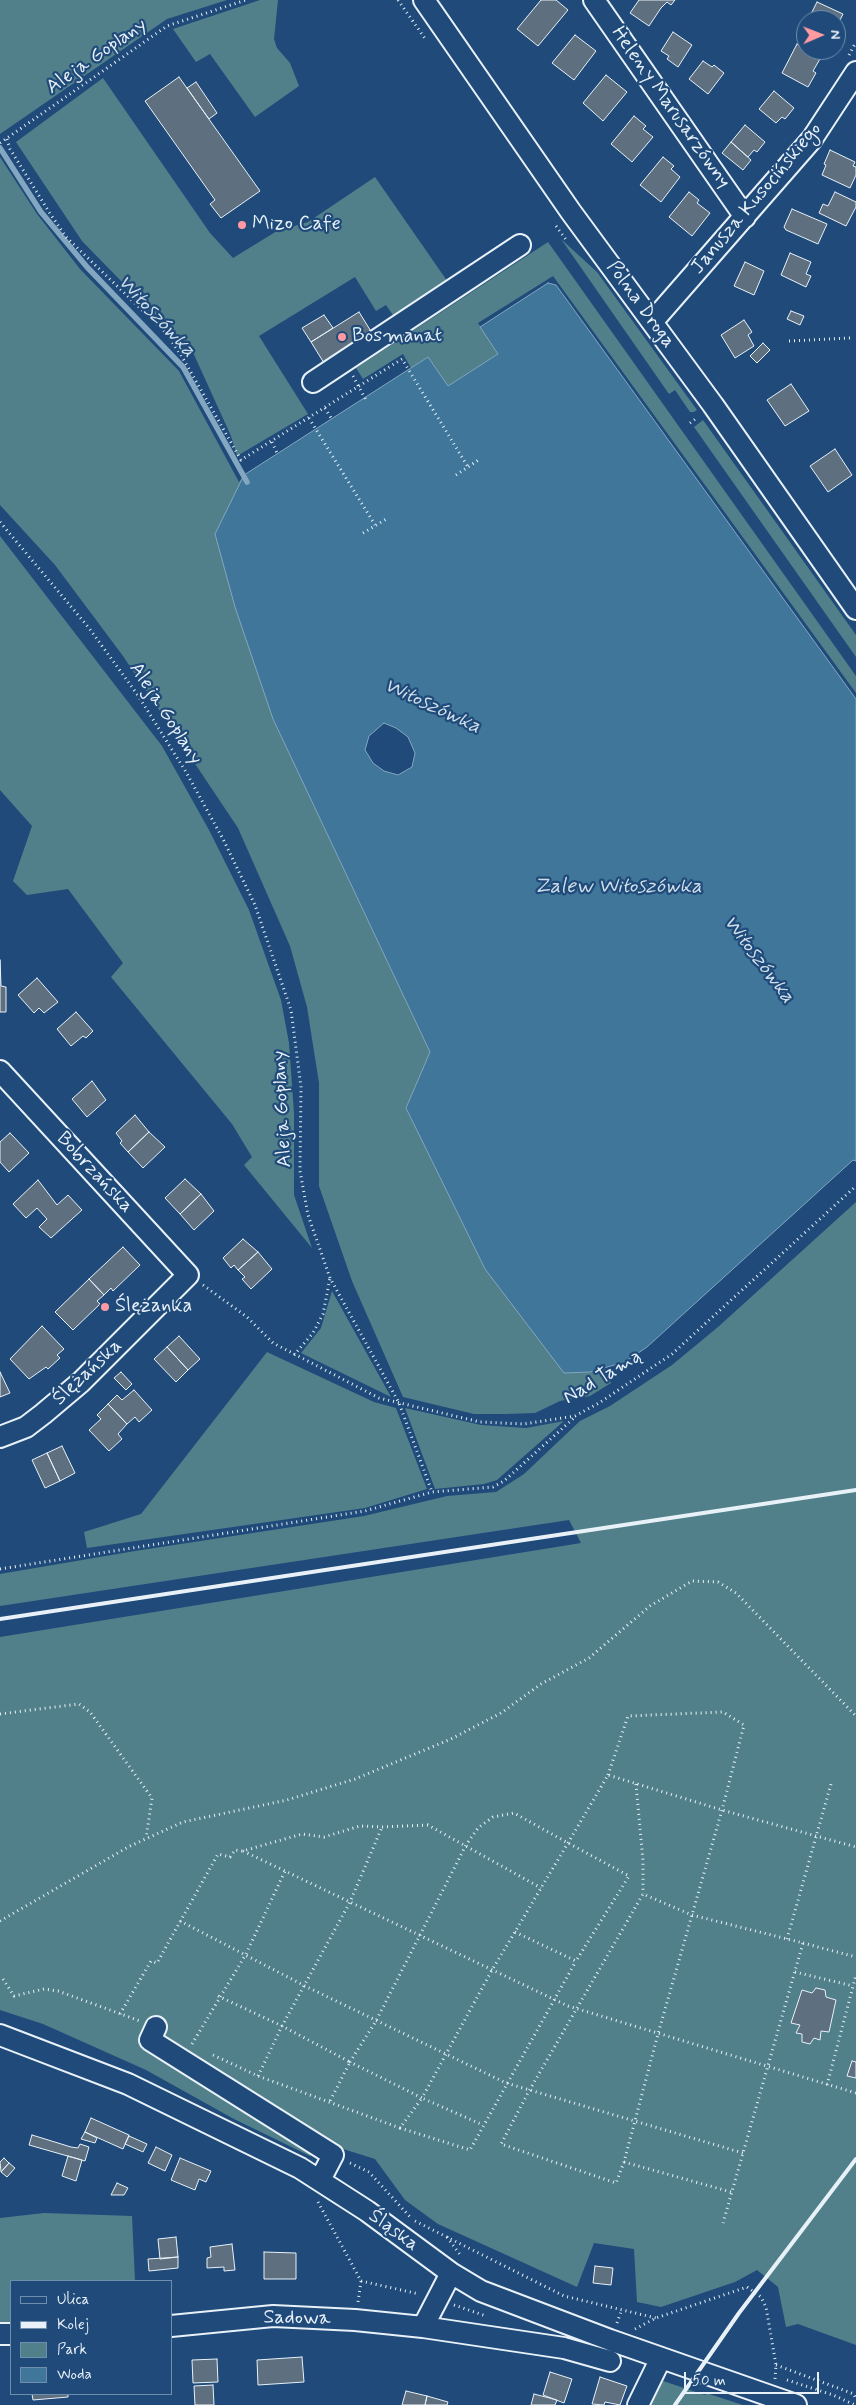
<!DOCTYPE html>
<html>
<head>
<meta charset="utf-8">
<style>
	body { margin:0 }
	#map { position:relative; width:856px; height:2405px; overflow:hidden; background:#1f4a7a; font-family:Mynerve,sans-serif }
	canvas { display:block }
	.legend { position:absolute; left:10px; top:2280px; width:162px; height:115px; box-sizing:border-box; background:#1f4a7a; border:1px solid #6f8dac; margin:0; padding:6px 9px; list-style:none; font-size:15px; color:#e8f1f8 }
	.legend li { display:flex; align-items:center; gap:10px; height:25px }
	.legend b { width:25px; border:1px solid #6f8dac }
	.north { position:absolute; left:796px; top:10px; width:50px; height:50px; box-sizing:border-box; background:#1f4a7a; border:1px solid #6f8dac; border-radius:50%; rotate:89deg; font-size:14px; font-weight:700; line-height:20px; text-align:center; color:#e8f1f8 }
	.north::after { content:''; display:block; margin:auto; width:18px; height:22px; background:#ff9aa2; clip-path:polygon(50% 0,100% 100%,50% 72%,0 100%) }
	.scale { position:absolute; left:684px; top:2372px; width:135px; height:22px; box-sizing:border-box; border:2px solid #e8f1f8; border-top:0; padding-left:6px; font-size:15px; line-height:18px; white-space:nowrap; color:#e8f1f8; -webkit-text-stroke:4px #1f4a7a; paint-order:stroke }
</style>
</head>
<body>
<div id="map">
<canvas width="856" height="2405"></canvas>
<ul class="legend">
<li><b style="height:6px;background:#1f4a7a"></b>Ulica</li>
<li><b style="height:6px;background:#e8f1f8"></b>Kolej</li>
<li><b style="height:14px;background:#51808a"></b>Park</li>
<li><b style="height:14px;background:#3f769a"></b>Woda</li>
</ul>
<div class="north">N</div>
<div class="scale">50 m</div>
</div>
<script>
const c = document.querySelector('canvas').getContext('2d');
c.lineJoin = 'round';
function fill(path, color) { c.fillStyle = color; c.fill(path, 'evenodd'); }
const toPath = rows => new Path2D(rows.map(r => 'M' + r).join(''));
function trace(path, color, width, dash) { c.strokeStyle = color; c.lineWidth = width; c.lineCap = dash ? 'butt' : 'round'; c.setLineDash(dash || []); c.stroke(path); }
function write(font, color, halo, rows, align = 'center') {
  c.font = font + ' Mynerve,sans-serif'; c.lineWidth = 4.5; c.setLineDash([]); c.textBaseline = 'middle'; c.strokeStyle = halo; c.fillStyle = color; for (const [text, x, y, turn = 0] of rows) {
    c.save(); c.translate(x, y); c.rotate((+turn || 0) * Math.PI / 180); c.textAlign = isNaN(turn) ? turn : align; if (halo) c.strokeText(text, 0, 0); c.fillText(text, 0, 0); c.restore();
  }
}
fill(toPath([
	[0,0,227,0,167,19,0,134],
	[260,0,278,0,274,39,277,48,290,63,299,86,255,117,210,54,196,62,173,29],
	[103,78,210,233,233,258,277,231,308,222,375,177,450,285,397,321,386,305,376,311,355,277,259,336,308,414,237,456,231,436,191,348,157,316,138,304,121,281,82,241,16,142],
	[0,157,37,214,80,269,179,371,239,482,244,475,273,719,430,1052,406,1108,485,1269,590,1372,604,1368,611,1383,590,1396,560,1401,535,1413,505,1414,474,1414,403,1397,352,1281,319,1186,319,1083,307,1007,290,946,238,828,123,656,55,565,0,505],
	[561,239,597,272,697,410,694,412,690,412,675,390,669,394],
	[548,242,856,676,856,693,553,276,478,323,498,354,448,386,428,357,411,368,403,354,363,379,356,368],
	[703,420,856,635,856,657,694,427],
	[0,536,162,746,209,830,249,910,281,1000,289,1043,294,1113,294,1195,312,1248,244,1165,252,1157,232,1124,111,977,123,963,68,889,27,895,13,881,32,826,0,790],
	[856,1202,856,2345,798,2324,786,2327,778,2287,757,2270,735,2282,661,2307,637,2302,634,2249,594,2243,577,2287,438,2224,405,2200,375,2159,327,2144,310,2156,234,2119,146,2070,43,2024,0,2010,0,1637,581,1543,569,1520,0,1606,0,1574,135,1551,364,1516,447,1496,496,1492,524,1474,580,1421,610,1406,672,1365,718,1327],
	[332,1291,391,1397,301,1353,321,1328],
	[267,1352,374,1402,396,1408,427,1489,365,1508,87,1548,84,1532,141,1514],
	[405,1408,481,1425,526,1428,564,1421,497,1480,484,1484,435,1489],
	[44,2213,132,2216,135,2281,11,2281,11,2325,0,2326,0,2218],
	[660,2380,705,2395,706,2393,743,2405,647,2405]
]), '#51808a');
const water = toPath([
	[548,283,556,285,856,699,856,1161,853,1160,647,1347,625,1362,590,1372,564,1373,485,1269,406,1108,430,1052,273,719,235,607,215,534,244,475,428,357,448,386,498,354,480,327,548,283],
	[384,723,396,728,408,737,415,753,412,767,398,775,384,771,373,763,365,750,369,736,384,723]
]);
fill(water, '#3f769a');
trace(water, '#83a7c0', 1);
trace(toPath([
	[0,148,41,212,87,267,183,367,247,482]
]), '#83a7c0', 5.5);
const building = toPath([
	[541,0,556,0,568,10,538,46,517,29,541,0],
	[639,0,675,0,671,5,667,2,661,8,649,26,630,13,639,0],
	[817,2,843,14,836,28,840,30,836,37,836,20,812,20,813,17,810,16,817,2],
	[673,32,692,45,678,67,667,59,669,56,661,51,673,32],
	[575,35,596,51,574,80,552,63,575,35],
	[797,44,820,59,813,71,816,73,808,87,782,73,797,44],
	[703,61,712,67,714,65,724,73,708,94,689,79,703,61],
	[606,75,627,92,603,121,583,103,606,75],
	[179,77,260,191,221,218,210,204,215,200,145,101,179,77],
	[196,82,217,113,209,119,187,88,196,82],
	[774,91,794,108,785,119,782,117,776,123,759,109,774,91],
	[634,116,646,126,643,129,653,137,632,162,611,144,634,116],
	[745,125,765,142,757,152,754,150,748,157,731,142,745,125],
	[731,142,751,160,743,170,722,153,731,142],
	[830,150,855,162,853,166,856,167,856,175,850,188,822,175,826,165,824,164,830,150],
	[663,157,674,166,671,169,680,177,661,202,640,185,663,157],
	[689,192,699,200,697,203,710,213,692,236,669,217,689,192],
	[835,192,856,202,856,207,846,226,819,213,823,204,828,206,835,192],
	[792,209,827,224,818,244,786,230,784,227,792,209],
	[790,253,811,262,806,274,811,276,806,287,781,275,790,253],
	[745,262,764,271,754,295,734,286,745,262],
	[791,311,804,316,800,325,787,319,791,311],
	[359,312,372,333,324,363,311,342,359,312],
	[324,315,333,328,311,342,302,328,324,315],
	[744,320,752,332,748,335,754,346,735,358,721,335,744,320],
	[763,343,770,350,757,363,750,356,763,343],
	[791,384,809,411,785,426,767,400,791,384],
	[835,449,852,475,828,492,810,466,835,449],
	[0,960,1,986,6,987,6,1012,0,1012,0,960],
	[37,978,58,1002,44,1013,39,1008,34,1013,18,995,37,978],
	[76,1012,93,1031,86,1038,83,1036,71,1046,57,1029,76,1012],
	[92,1081,106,1100,87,1117,72,1099,92,1081],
	[135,1115,149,1132,128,1152,120,1143,122,1141,116,1133,135,1115],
	[149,1132,165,1147,143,1168,128,1152,149,1132],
	[10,1133,29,1153,9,1172,0,1162,0,1142,10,1133],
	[185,1179,201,1194,180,1214,165,1198,185,1179],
	[38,1180,57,1205,68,1195,82,1210,51,1238,39,1227,47,1219,37,1208,26,1218,13,1204,38,1180],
	[201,1194,214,1211,194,1230,180,1214,201,1194],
	[243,1239,258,1252,238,1270,234,1265,231,1268,223,1258,243,1239],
	[123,1247,140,1265,113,1291,111,1288,104,1295,89,1279,123,1247],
	[258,1252,272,1269,251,1289,242,1279,245,1277,238,1270,258,1252],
	[89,1279,104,1295,97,1301,100,1304,73,1330,55,1312,89,1279],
	[42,1326,64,1349,57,1355,60,1358,48,1369,46,1367,29,1379,10,1359,42,1326],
	[179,1336,200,1359,188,1370,167,1347,179,1336],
	[167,1347,188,1370,176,1382,154,1359,167,1347],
	[0,1372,10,1393,0,1397,0,1372],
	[121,1372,132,1384,126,1390,114,1378,121,1372],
	[134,1390,152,1410,139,1422,135,1417,127,1424,108,1404,117,1395,122,1400,134,1390],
	[108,1404,127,1424,118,1434,122,1439,109,1451,89,1430,101,1419,97,1415,108,1404],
	[62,1446,75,1473,60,1481,47,1453,62,1446],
	[47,1453,60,1481,45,1488,32,1460,47,1453],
	[816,1988,825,1990,826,1997,836,2000,829,2032,821,2031,820,2040,814,2038,810,2044,802,2042,802,2034,796,2033,800,2025,791,2023,802,1990,812,1993,816,1988],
	[852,2061,856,2062,856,2078,847,2076,852,2061],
	[91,2118,129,2135,123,2149,85,2132,91,2118],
	[85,2132,97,2138,95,2143,81,2139,85,2132],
	[32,2135,71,2147,78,2148,80,2144,89,2147,85,2161,29,2145,32,2135],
	[129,2136,147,2144,143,2152,125,2144,129,2136],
	[156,2147,172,2155,165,2171,148,2163,156,2147],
	[68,2156,82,2160,76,2181,62,2176,68,2156],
	[4,2158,9,2163,1,2172,0,2162,4,2158],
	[180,2158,211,2171,206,2182,199,2179,195,2190,171,2180,180,2158],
	[9,2163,15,2168,7,2177,1,2172,9,2163],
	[117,2183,128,2188,124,2195,111,2195,117,2183],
	[176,2237,178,2257,160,2259,158,2239,176,2237],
	[232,2244,235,2270,224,2271,224,2267,207,2268,207,2258,211,2257,210,2247,232,2244],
	[264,2252,296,2253,296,2279,264,2279,264,2252],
	[178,2257,178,2268,149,2271,148,2259,178,2257],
	[595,2266,613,2268,611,2285,593,2283,595,2266],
	[302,2357,304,2382,258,2385,257,2360,302,2357],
	[217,2359,218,2382,193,2383,192,2360,217,2359],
	[550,2372,572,2379,564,2403,543,2395,550,2372],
	[600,2377,627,2386,620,2405,605,2402,604,2405,592,2404,600,2377],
	[213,2385,214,2405,195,2405,194,2386,213,2385],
	[406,2391,427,2396,425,2405,402,2405,406,2391],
	[32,2394,68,2394,68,2397,33,2400,32,2394],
	[534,2394,557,2400,555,2405,531,2405,534,2394],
	[427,2396,448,2402,447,2405,425,2405,427,2396]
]);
fill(building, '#5e6f7f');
trace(building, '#e8f1f8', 1);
const minor = toPath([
	[424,0,571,212,713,405,856,609],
	[594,0,745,217],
	[653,321,812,139,856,72],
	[313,382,520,245],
	[0,1071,188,1275,81,1382,43,1414,26,1427,0,1437],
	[156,2027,150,2040,333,2155,320,2180],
	[0,2035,128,2084,300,2168,367,2211,451,2273,481,2291,610,2340,796,2405],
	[171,2326,273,2316,355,2320,423,2327,451,2273],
	[423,2327,564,2348,610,2361],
	[0,2334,11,2334],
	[638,2405,661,2358]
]);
trace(minor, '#e8f1f8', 24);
trace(toPath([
	[398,0,426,40],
	[849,55,856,42],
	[7,139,10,149,49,212,66,237,166,333,181,355,241,460,402,359,468,467],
	[0,143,167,26,246,0],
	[556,226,567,241],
	[789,341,850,338],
	[353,376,367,402],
	[325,408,331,418],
	[309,418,375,525],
	[690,423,697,418],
	[272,442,277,453],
	[456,475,480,459],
	[0,522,89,628,137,694,186,772,223,839,255,905,291,1010,301,1087,300,1171,308,1215,330,1278,399,1403,432,1492],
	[363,533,388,518],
	[203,1285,247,1317,273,1343,379,1398,480,1422,524,1424,575,1416,599,1403,672,1354,856,1186],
	[294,1355,313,1333,323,1314,330,1278],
	[0,1569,365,1511,432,1492,493,1487,504,1481,575,1417],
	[0,1714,79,1704,90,1712,152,1798,146,1838],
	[608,1775,628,1716,723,1712,744,1725,722,1810,658,2034,624,2162,616,2183,501,2144,529,2091,643,1894,692,1915,803,1943,723,2223],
	[636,1784,643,1861,643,1894],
	[243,1851,568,2006,856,2093],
	[0,1921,128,1847,183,1822,287,1800,355,1779,451,1739,501,1713,541,1684,589,1658,650,1606,692,1581,718,1582,736,1593,856,1716],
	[180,1921,305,1986,506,2083,743,2153],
	[515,1932,576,1961,629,1876,568,1843,514,1813,493,1817,478,1828,466,1845,376,2021,350,2062,422,2098,492,1970,515,1932,541,1888,568,1843,608,1775,722,1810,856,1847],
	[787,1939,831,1784],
	[803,1943,856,1957],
	[795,1972,853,1986],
	[3,1979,14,1996,44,1989,58,1991,140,2021],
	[218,1996,282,2026,350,2062,329,2103],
	[120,2014,151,1961,157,1963,218,1854,230,1857,235,1850,243,1851,302,1834,324,1837,360,1826,382,1827,428,1825,541,1888],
	[192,2044,246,1954,285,1871],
	[213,2055,258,2076,400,2128,422,2098,483,2125],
	[258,2076,282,2026,350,1902,382,1827],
	[827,2085,856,1975],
	[400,2128,470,2150,576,1961],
	[624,2162,731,2192],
	[350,2163,369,2172,411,2218],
	[318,2202,361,2281,358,2302],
	[415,2221,564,2296,656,2318],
	[447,2237,461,2256],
	[361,2281,419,2294],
	[454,2305,486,2316],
	[617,2323,622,2309],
	[635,2329,656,2318,747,2287,761,2297,766,2307,776,2365,775,2379],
	[776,2365,854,2394,856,2399],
	[787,2380,833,2395,855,2405]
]), '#e8f1f8', 3, [1, 4]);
trace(minor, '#1f4a7a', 20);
trace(toPath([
	[0,1619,856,1490],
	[675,2405,739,2313,856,2159]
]), '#e8f1f8', 4);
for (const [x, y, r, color] of [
	[242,225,5,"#ff9aa2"],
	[342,337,5,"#ff9aa2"],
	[105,1307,5,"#ff9aa2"]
]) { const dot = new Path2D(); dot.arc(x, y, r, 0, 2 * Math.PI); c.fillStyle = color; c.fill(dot); trace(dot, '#1f4a7a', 2); }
write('20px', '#e8f1f8', '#1f4a7a', [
	["Aleja Goplany",97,57,-35],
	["Heleny Marusarzówny",670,108,55],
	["Janusza Kusocińskiego",757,199,-50],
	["Polna Droga",640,305,54],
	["Aleja Goplany",165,714,57],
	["Aleja Goplany",283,1109,-93],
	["Bobrzańska",94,1173,47],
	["Ślężańska",88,1373,-43],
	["Nad Tamą",603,1378,-31],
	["Śląska",393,2231,36],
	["Sadowa",297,2319,1]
]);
write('20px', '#e8f1f8', '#1f4a7a', [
	["Mizo Cafe",252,225],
	["Bosmanat",352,337],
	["Ślężanka",115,1307]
], 'left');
write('italic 21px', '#cfdfea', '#1f4a7a', [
	["Witoszówka",156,317,47],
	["Witoszówka",432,707,25],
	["Zalew Witoszówka",618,888],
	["Witoszówka",758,960,53]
]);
</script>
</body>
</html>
